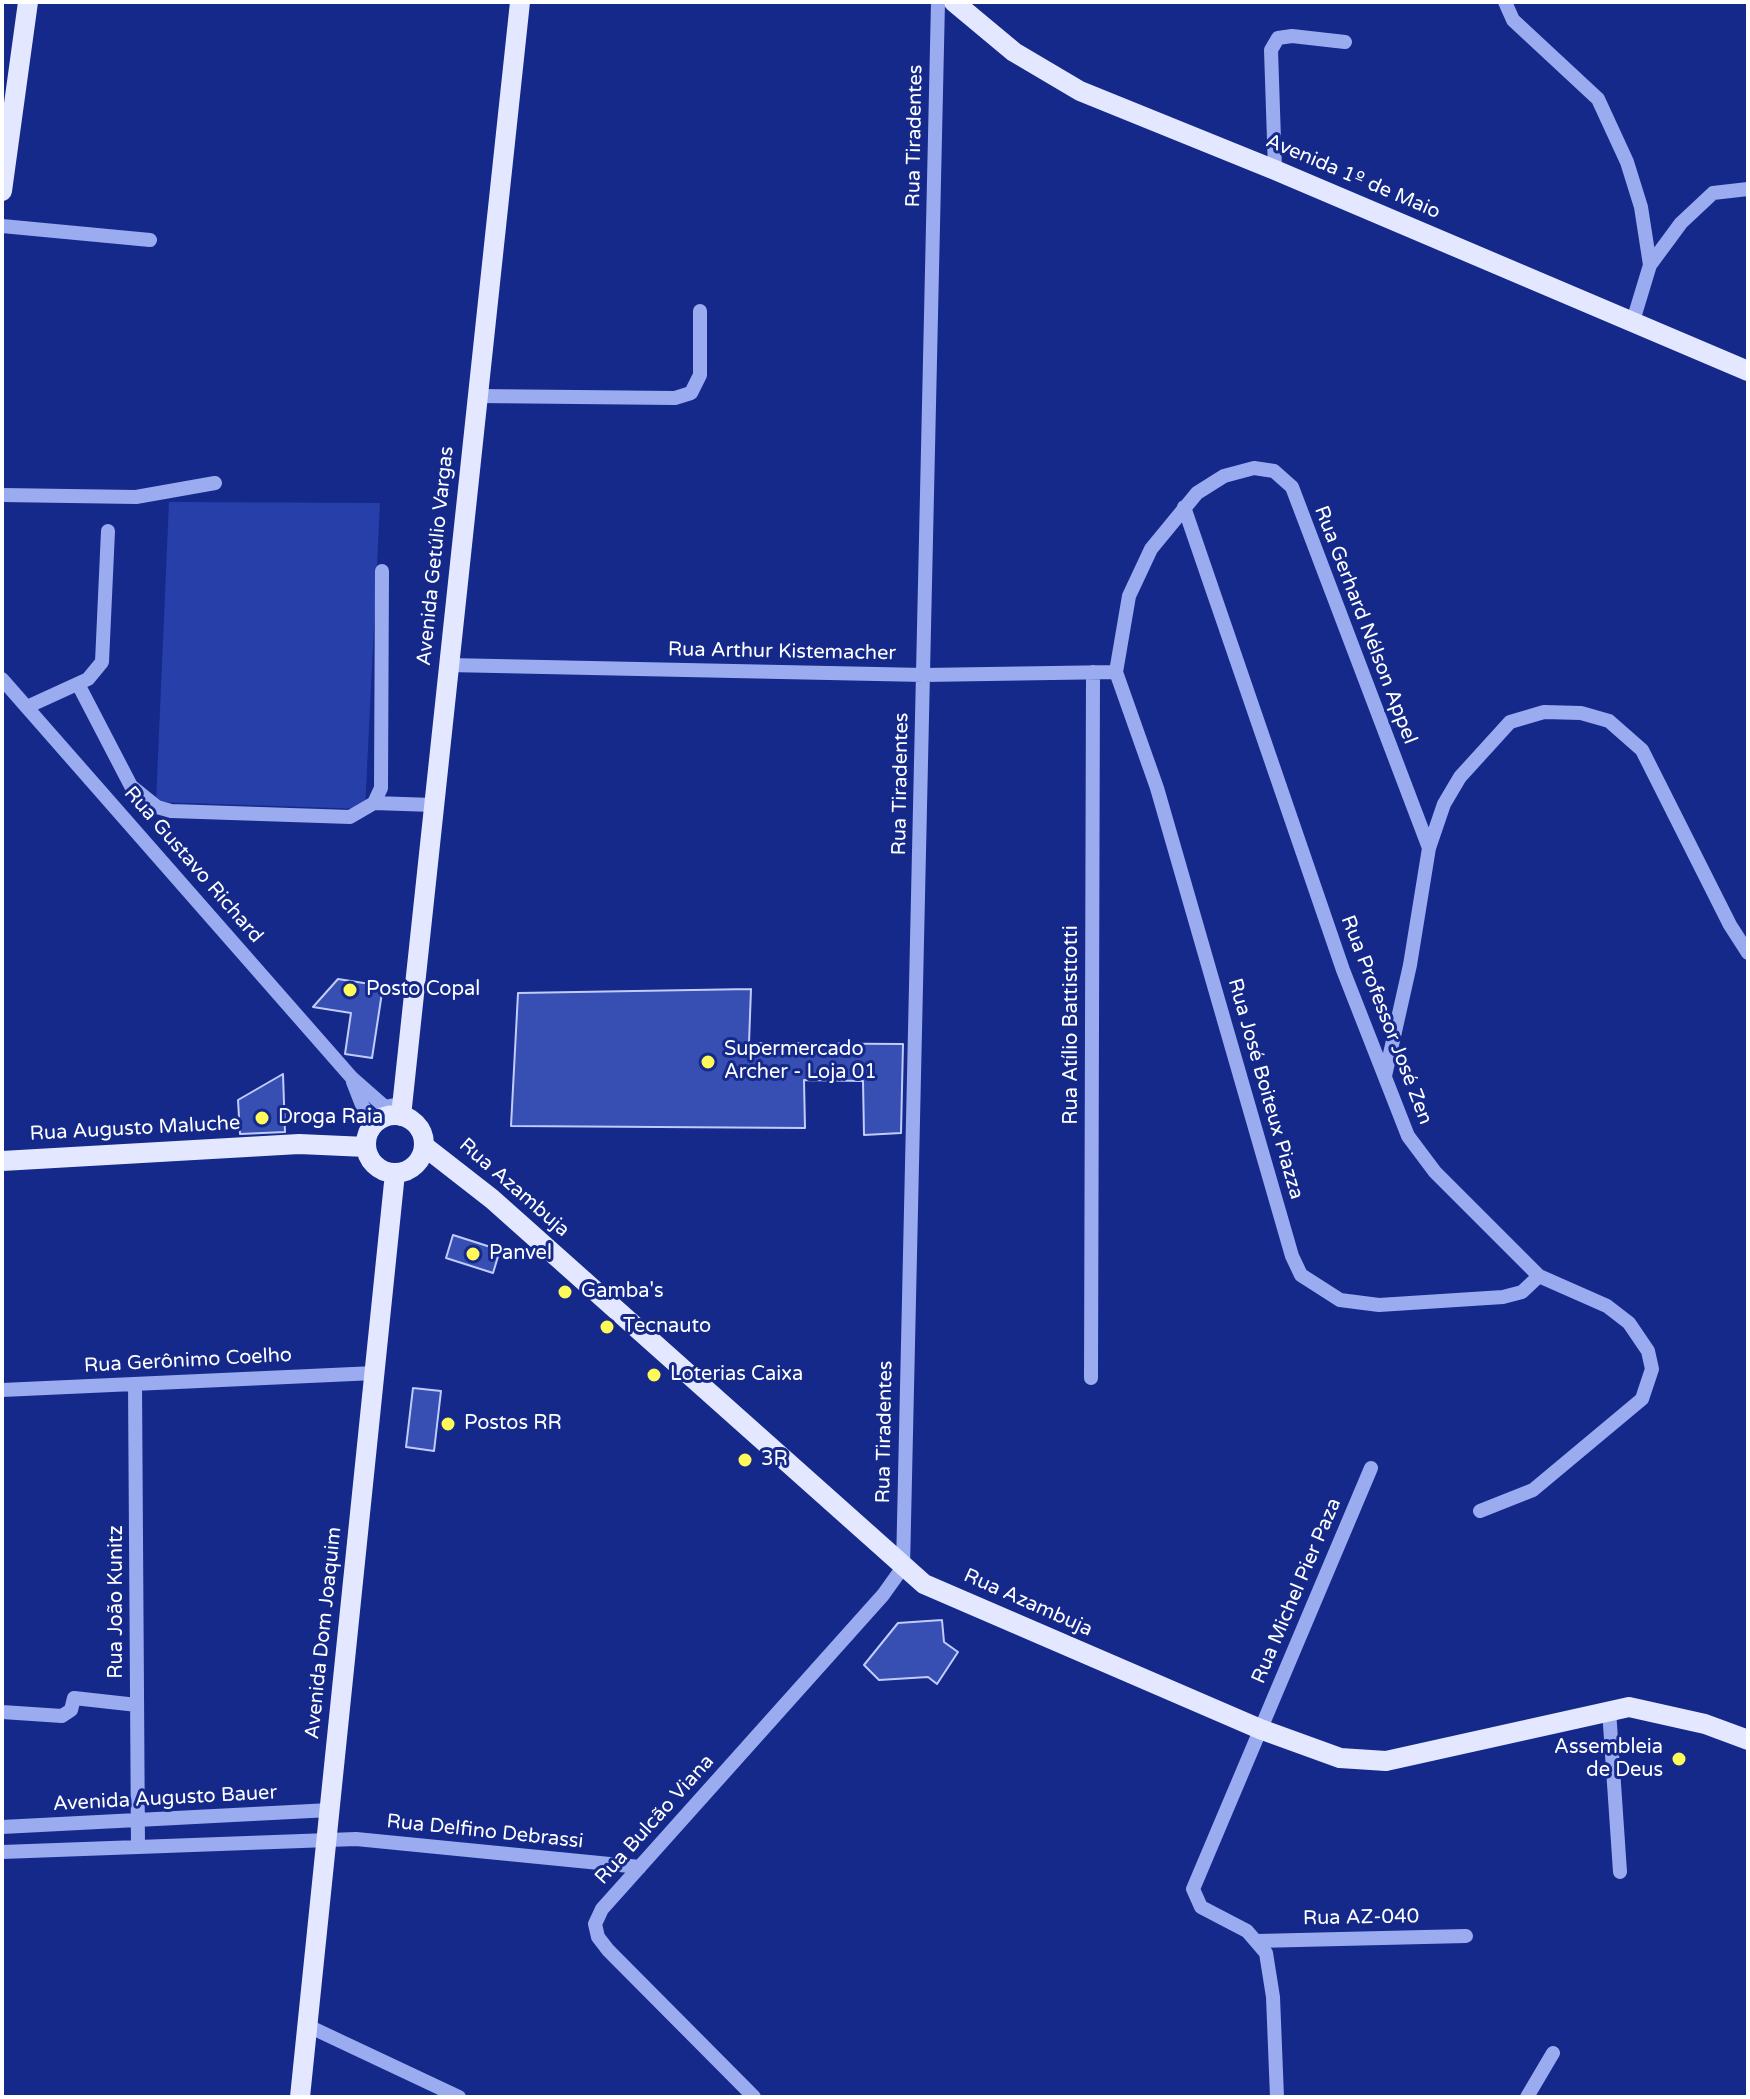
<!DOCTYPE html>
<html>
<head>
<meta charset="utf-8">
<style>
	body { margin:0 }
	#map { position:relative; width:1750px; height:2099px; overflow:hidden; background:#14298a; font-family:"Varela Round",sans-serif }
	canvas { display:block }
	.frame { position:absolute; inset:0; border:4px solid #fff; pointer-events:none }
</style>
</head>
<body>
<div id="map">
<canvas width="1750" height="2099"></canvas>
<div class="frame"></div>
</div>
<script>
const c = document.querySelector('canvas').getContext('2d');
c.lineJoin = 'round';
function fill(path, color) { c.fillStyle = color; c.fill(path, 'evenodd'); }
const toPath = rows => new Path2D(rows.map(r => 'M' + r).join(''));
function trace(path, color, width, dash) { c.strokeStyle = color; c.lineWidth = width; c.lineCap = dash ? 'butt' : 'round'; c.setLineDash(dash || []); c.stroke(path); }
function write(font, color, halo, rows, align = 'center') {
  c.font = font + ' "Varela Round",sans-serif'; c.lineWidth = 6; c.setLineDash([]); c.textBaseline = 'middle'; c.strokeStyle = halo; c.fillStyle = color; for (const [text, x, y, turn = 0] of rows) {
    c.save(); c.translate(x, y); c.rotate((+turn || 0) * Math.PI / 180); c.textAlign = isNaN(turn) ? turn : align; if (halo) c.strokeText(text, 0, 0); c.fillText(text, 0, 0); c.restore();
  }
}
fill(toPath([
	[169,502,380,503,365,809,156,802]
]), '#263fa9');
const building = toPath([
	[338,979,383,986,372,1058,345,1054,351,1013,313,1007,338,979],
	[751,989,749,1043,903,1044,901,1133,864,1135,863,1081,804,1080,805,1128,511,1126,518,993,751,989],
	[283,1074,285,1132,240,1134,238,1100,283,1074],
	[453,1235,500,1250,493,1273,446,1258,453,1235],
	[413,1388,441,1391,434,1451,406,1447,413,1388],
	[942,1620,944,1642,958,1652,937,1684,928,1677,879,1680,864,1665,898,1623,942,1620]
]);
fill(building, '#374fb2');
trace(building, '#c1ccfb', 2);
trace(toPath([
	[1505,2,1513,20,1598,99,1627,162,1641,207,1650,265,1633,321],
	[1275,170,1271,50,1278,38,1292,36,1345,42],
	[2,226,150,240],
	[1650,265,1681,223,1713,193,1748,189],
	[477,396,675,398,691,393,700,375,700,311],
	[2,495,136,497,215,483],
	[1184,507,1343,970,1408,1136,1435,1172,1539,1276,1607,1306,1629,1323,1648,1351,1652,1369,1642,1399,1533,1490,1480,1511],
	[448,665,924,675,1116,672],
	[1116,672,1129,596,1151,549,1197,493,1224,476,1254,468,1274,471,1292,487,1429,848,1410,965,1385,1076],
	[1116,672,1157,788,1292,1256,1301,1275,1340,1300,1379,1305,1503,1297,1522,1292,1539,1276],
	[2,679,352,1078,385,1107,396,1105,402,1099],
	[78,684,131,786,157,807,171,811,350,817,374,803,381,788,382,571],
	[29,706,88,679,102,662,108,531],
	[374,803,433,805],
	[1429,848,1444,804,1460,777,1510,722,1544,712,1581,713,1609,721,1642,750,1730,925,1748,953],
	[353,1082,362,1105,375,1123],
	[1091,1378,1093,672],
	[135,1384,138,1847],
	[2,1390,375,1373],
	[1609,1710,1620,1872],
	[2,1712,62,1716,71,1710,74,1698,137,1705],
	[2,1827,330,1810],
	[2,1852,356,1839,640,1867],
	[1257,1941,1466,1936],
	[308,2026,459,2097],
	[754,2097,608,1950,598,1937,595,1924,602,1909,883,1595,903,1567,938,2],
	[1277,2097,1273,1997,1266,1953,1247,1931,1201,1907,1193,1889,1371,1468],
	[1527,2097,1553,2053]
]), '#9babf0', 14);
trace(toPath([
	[954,2,1014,52,1080,91,1275,170,1748,371],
	[2,191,28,2],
	'366 1144a29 29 0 1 1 58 0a29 29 0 1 1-58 0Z',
	[401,1116,520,2],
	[424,1146,492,1199,924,1584,1260,1729,1340,1758,1386,1761,1629,1707,1705,1724,1748,1740],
	[2,1161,299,1144,366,1147],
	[300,2097,395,1173]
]), '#e3e7ff', 20);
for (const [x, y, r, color] of [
	[350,990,8,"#fffa59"],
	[708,1062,8,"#fffa59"],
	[262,1118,8,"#fffa59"],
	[473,1254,8,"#fffa59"],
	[565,1292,8,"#fffa59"],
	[607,1327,8,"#fffa59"],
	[654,1375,8,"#fffa59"],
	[448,1424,8,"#fffa59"],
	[745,1460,8,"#fffa59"],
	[1679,1759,8,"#fffa59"]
]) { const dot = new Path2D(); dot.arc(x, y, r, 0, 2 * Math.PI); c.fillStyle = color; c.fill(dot); trace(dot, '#14298a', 3); }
write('20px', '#fff', '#14298a', [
	["Rua Tiradentes",915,136,-89],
	["Avenida 1º de Maio",1353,177,23],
	["Avenida Getúlio Vargas",436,556,-84],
	["Rua Gerhard Nélson Appel",1365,625,69],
	["Rua Arthur Kistemacher",782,652,1],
	["Rua Tiradentes",901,784,-89],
	["Rua Gustavo Richard",193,865,49],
	["Rua Professor José Zen",1386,1020,69],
	["Rua Atílio Battisttotti",1072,1025,-90],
	["Rua José Boiteux Piazza",1265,1089,74],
	["Rua Augusto Maluche",135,1129,-3],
	["Rua Azambuja",514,1188,41],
	["Rua Gerônimo Coelho",188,1361,-3],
	["Rua Tiradentes",885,1432,-89],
	["Rua Michel Pier Paza",1297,1591,-67],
	["Rua João Kunitz",117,1602,-90],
	["Rua Azambuja",1028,1603,24],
	["Avenida Dom Joaquim",324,1633,-84],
	["Avenida Augusto Bauer",165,1799,-3],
	["Rua Bulcão Viana",655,1820,-48],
	["Rua Delfino Debrassi",485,1832,6],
	["Rua AZ-040",1361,1918,-1]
]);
write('20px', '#fff', '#14298a', [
	["Posto Copal",366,990],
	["Supermercado",724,1050],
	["Archer - Loja 01",724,1073],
	["Droga Raia",278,1118],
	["Panvel",489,1254],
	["Gamba's",581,1292],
	["Tecnauto",623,1327],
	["Loterias Caixa",670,1375],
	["Postos RR",464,1424],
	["3R",761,1460],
	["Assembleia",1663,1748,"right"],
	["de Deus",1663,1771,"right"]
], 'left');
</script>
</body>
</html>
